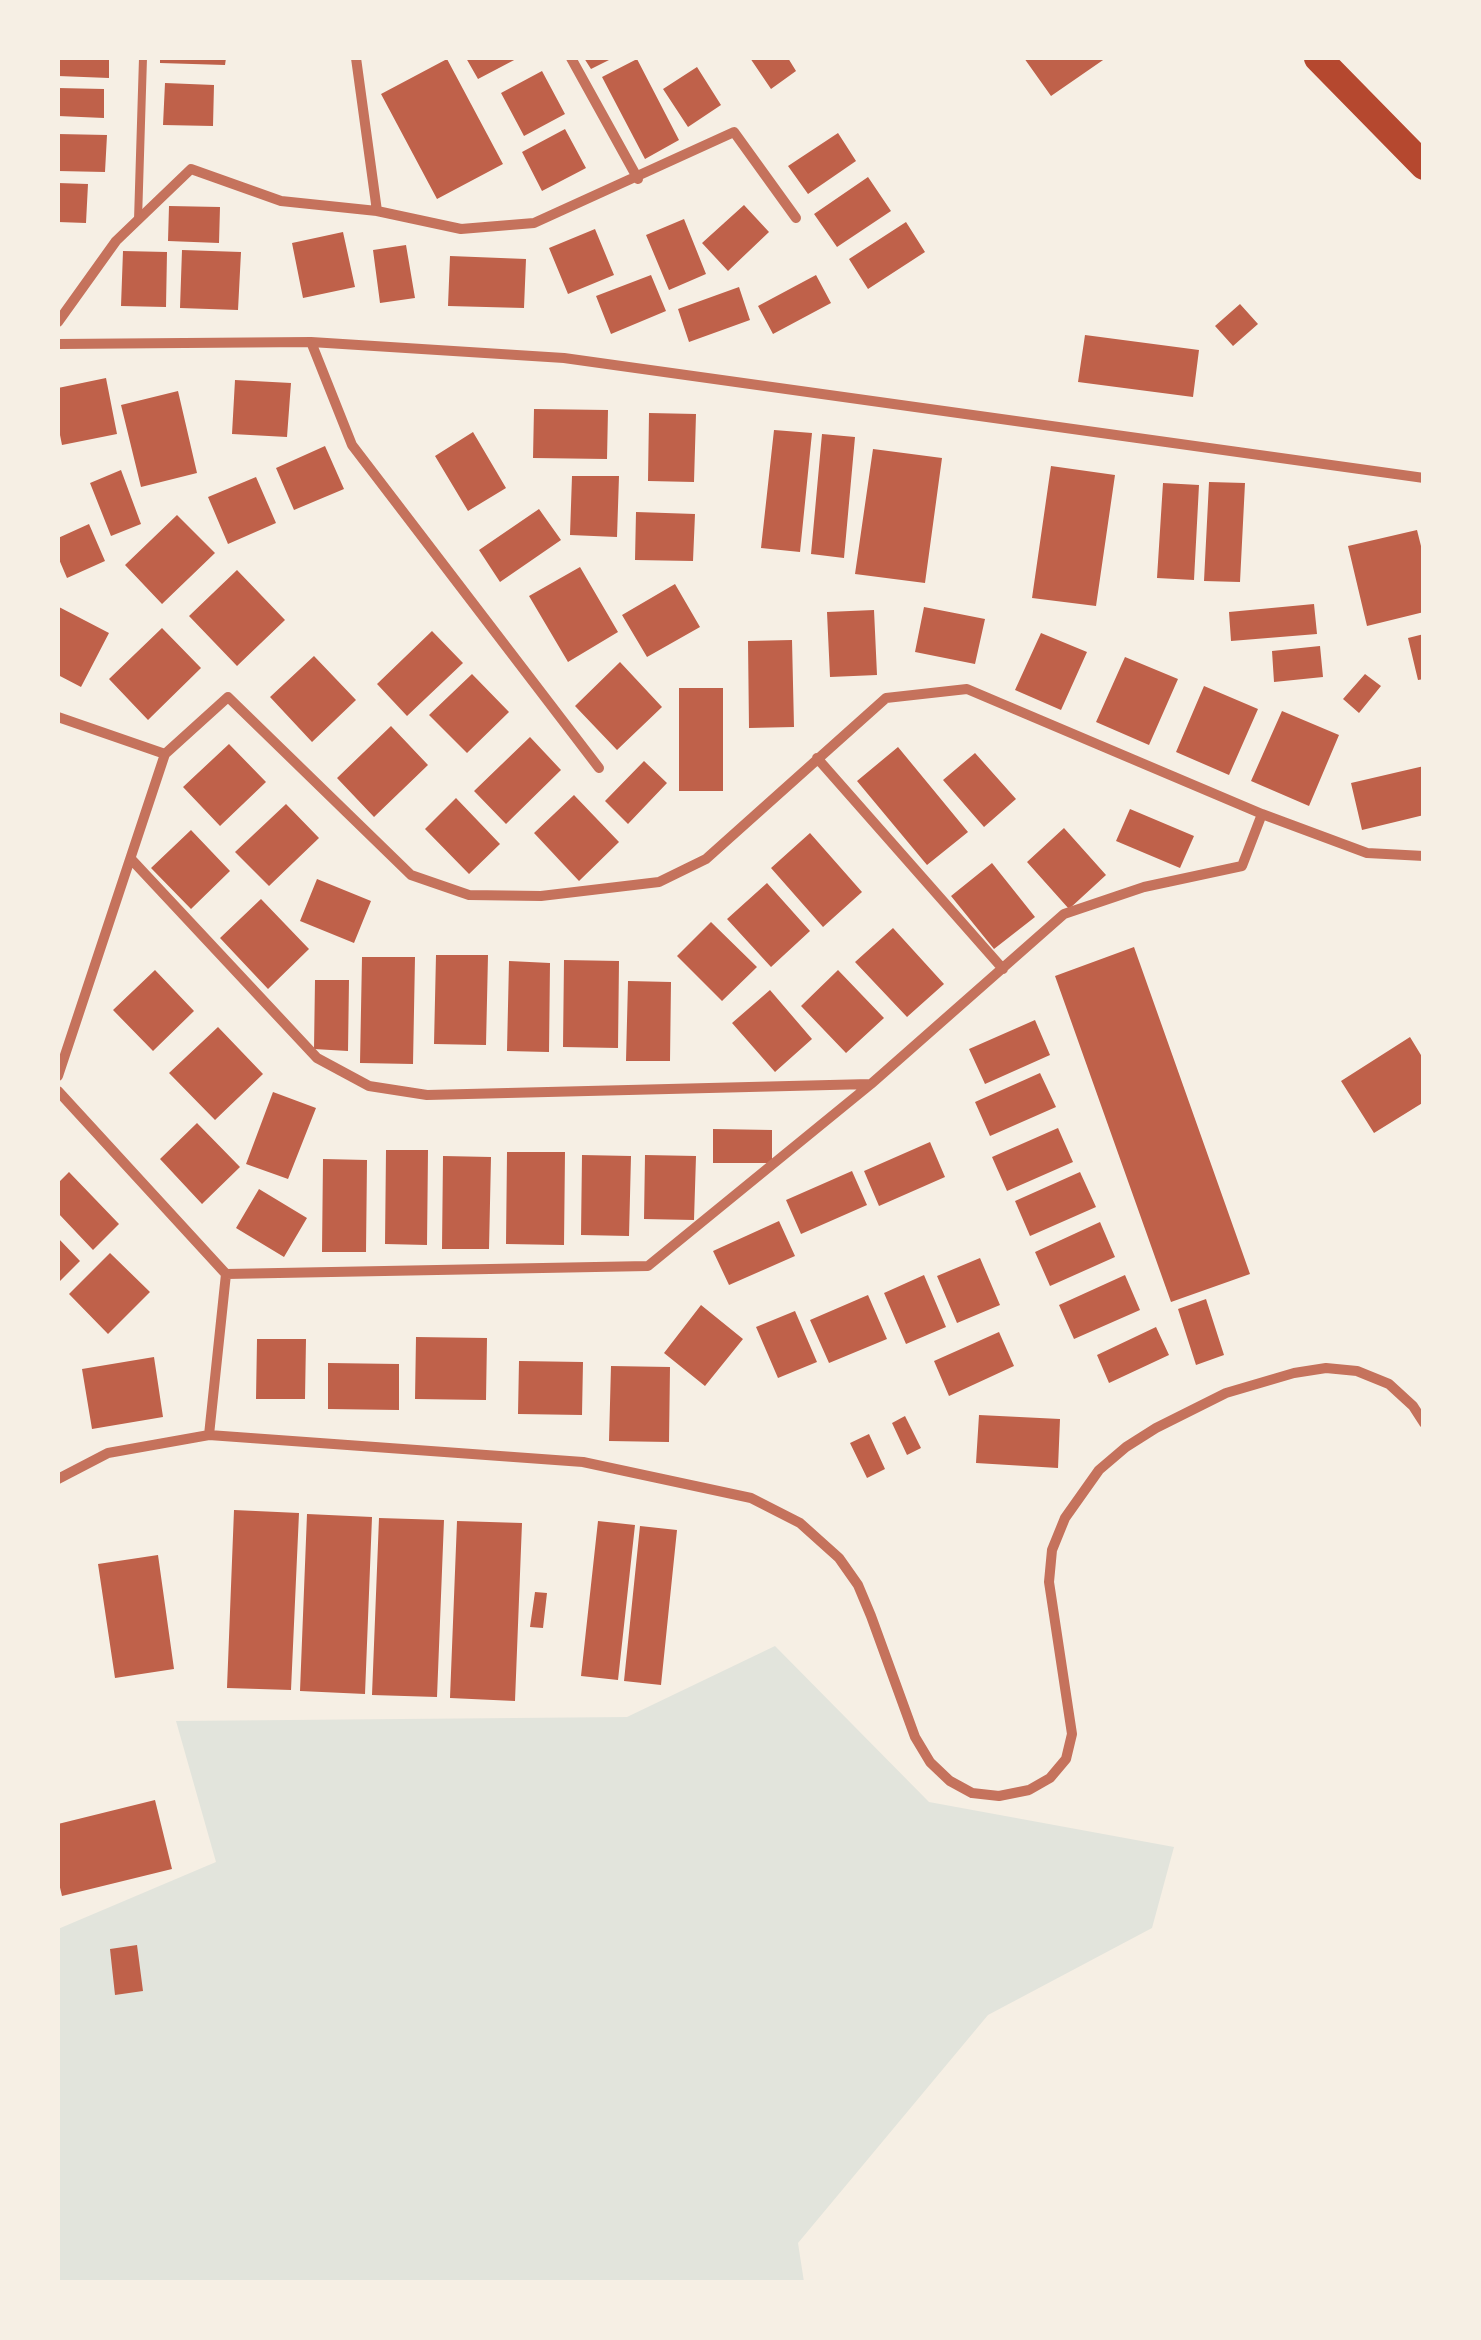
<!DOCTYPE html>
<html>
<head>
<meta charset="utf-8">
<style>
	body { margin:0 }
	#map { position:relative; width:1481px; height:2340px; overflow:hidden; background:#f6efe4; font-family:"DM Sans",sans-serif }
	canvas { display:block }
	.frame { position:absolute; inset:0; border:60px solid #f6efe4; pointer-events:none }
</style>
</head>
<body>
<div id="map">
<canvas width="1481" height="2340"></canvas>
<div class="frame"></div>
</div>
<script>
const c = document.querySelector('canvas').getContext('2d');
c.lineJoin = 'round';
function fill(path, color) { c.fillStyle = color; c.fill(path, 'evenodd'); }
const toPath = rows => new Path2D(rows.map(r => 'M' + r).join(''));
function trace(path, color, width, dash) { c.strokeStyle = color; c.lineWidth = width; c.lineCap = dash ? 'butt' : 'round'; c.setLineDash(dash || []); c.stroke(path); }
fill(toPath([
	[775,1646,929,1802,1174,1847,1152,1928,988,2015,798,2243,804,2282,58,2282,58,1929,216,1862,176,1721,627,1717]
]), '#e2e4dc');
fill(toPath([
	[58,58,109,58,109,78,58,76],
	[160,58,226,58,225,65,160,63],
	[466,58,518,58,478,79],
	[584,58,613,58,591,69],
	[750,58,788,58,796,71,771,89],
	[1024,58,1106,58,1051,96],
	[447,59,503,164,437,199,381,94],
	[637,59,679,140,645,159,602,77],
	[697,67,721,105,688,127,663,89],
	[542,71,565,114,524,136,501,93],
	[165,83,214,85,213,126,163,125],
	[58,88,104,89,104,118,58,116],
	[565,129,586,168,542,191,522,152],
	[838,133,856,161,808,194,788,166],
	[58,134,107,135,105,172,58,171],
	[868,177,891,211,837,247,814,214],
	[58,183,88,184,86,223,58,222],
	[744,205,769,232,728,271,702,243],
	[169,206,220,207,219,243,168,241],
	[684,219,706,274,669,290,646,235],
	[906,222,925,252,868,289,849,259],
	[595,229,614,275,568,294,549,248],
	[343,232,355,287,303,298,292,243],
	[406,245,415,298,380,303,373,250],
	[182,250,241,252,238,310,180,308],
	[123,251,167,252,166,307,121,306],
	[450,256,526,259,524,308,448,306],
	[651,275,666,311,611,334,596,296],
	[816,275,831,303,773,334,758,306],
	[739,287,750,320,689,342,678,309],
	[1240,304,1258,324,1233,346,1215,326],
	[1085,335,1199,350,1193,397,1078,382],
	[106,378,117,434,62,445,58,425,58,388],
	[235,380,291,383,287,437,232,434],
	[178,391,197,473,141,487,121,405],
	[534,409,608,410,607,459,533,458],
	[649,413,696,414,694,482,648,481],
	[774,430,812,433,800,552,761,548],
	[473,432,506,488,468,511,435,456],
	[822,434,855,437,844,558,811,554],
	[325,446,344,489,294,510,276,468],
	[873,449,942,458,925,583,855,574],
	[1051,466,1115,475,1096,606,1032,598],
	[121,470,141,524,111,536,90,483],
	[572,476,619,476,617,537,570,535],
	[256,477,276,523,228,544,208,497],
	[1209,482,1245,483,1240,582,1204,581],
	[1163,483,1199,485,1194,580,1157,578],
	[539,509,561,540,500,582,479,550],
	[636,512,695,514,693,561,635,560],
	[177,515,215,553,162,604,125,565],
	[89,524,105,561,67,578,58,557,58,538],
	[1417,530,1424,558,1424,612,1367,626,1348,546],
	[580,567,618,632,568,662,529,596],
	[237,570,285,620,237,666,189,616],
	[675,584,700,627,647,657,622,615],
	[1314,604,1317,634,1231,641,1229,612],
	[59,607,109,633,81,687,58,675],
	[924,607,985,619,975,664,915,652],
	[874,610,877,675,830,677,827,612],
	[162,628,201,668,148,720,109,679],
	[432,631,463,663,407,716,377,684],
	[1041,633,1087,652,1061,710,1015,690],
	[1424,634,1424,679,1418,680,1408,638],
	[792,640,794,727,749,728,748,641],
	[1320,646,1323,677,1274,682,1272,651],
	[314,656,356,700,312,742,270,697],
	[1125,657,1178,679,1149,745,1096,722],
	[620,662,662,707,617,750,575,706],
	[472,674,509,712,467,753,429,715],
	[1365,674,1381,686,1359,713,1343,699],
	[1204,686,1258,709,1229,775,1176,752],
	[679,688,723,688,723,791,679,791],
	[1282,711,1339,735,1309,806,1251,781],
	[391,726,428,765,374,817,337,778],
	[530,737,561,770,506,824,474,791],
	[229,744,266,782,220,826,183,787],
	[898,747,968,832,927,865,857,781],
	[975,753,1016,799,984,827,943,780],
	[644,761,667,783,628,824,605,801],
	[1424,766,1424,815,1362,830,1351,783],
	[574,795,619,842,579,881,534,833],
	[456,798,500,844,469,874,425,829],
	[286,804,319,838,269,886,235,852],
	[1130,809,1194,836,1180,868,1116,841],
	[1064,828,1106,875,1069,909,1027,862],
	[191,830,230,871,191,909,151,868],
	[810,833,862,892,823,927,771,868],
	[992,863,1035,917,994,949,951,896],
	[317,879,371,901,354,943,300,921],
	[767,883,810,931,771,967,727,919],
	[261,899,309,949,268,989,220,938],
	[711,922,757,967,722,1001,677,956],
	[893,928,944,984,907,1017,855,962],
	[1134,947,1250,1274,1171,1302,1055,976],
	[436,955,488,955,486,1045,434,1044],
	[362,957,415,957,413,1064,360,1063],
	[564,960,619,961,618,1048,563,1047],
	[509,961,550,963,549,1052,507,1051],
	[155,970,194,1011,153,1051,113,1010],
	[838,970,884,1018,846,1053,801,1006],
	[315,980,349,980,348,1051,314,1049],
	[628,981,671,982,670,1061,626,1061],
	[770,990,812,1039,775,1072,732,1023],
	[1035,1020,1050,1055,985,1084,969,1049],
	[218,1027,263,1074,215,1120,169,1073],
	[1410,1037,1424,1060,1424,1102,1374,1133,1341,1081],
	[1040,1073,1056,1107,990,1136,975,1102],
	[273,1092,316,1108,288,1179,246,1164],
	[197,1123,240,1167,202,1204,160,1159],
	[1058,1128,1073,1162,1007,1191,992,1157],
	[713,1129,772,1130,772,1163,713,1163],
	[930,1142,945,1177,879,1206,864,1171],
	[386,1150,428,1150,427,1245,385,1244],
	[507,1152,565,1152,564,1245,506,1244],
	[582,1155,631,1156,629,1236,581,1235],
	[645,1155,696,1156,694,1220,644,1219],
	[443,1156,491,1157,489,1249,442,1249],
	[323,1159,367,1160,366,1252,322,1252],
	[852,1171,867,1205,801,1234,786,1200],
	[69,1172,119,1224,93,1250,58,1213,58,1183],
	[1080,1172,1096,1207,1030,1236,1015,1201],
	[259,1189,307,1218,284,1257,236,1228],
	[779,1221,795,1256,729,1285,713,1251],
	[1100,1222,1115,1257,1050,1286,1035,1252],
	[58,1238,80,1261,58,1283],
	[110,1253,150,1292,108,1334,69,1294],
	[980,1258,1000,1305,957,1323,937,1276],
	[924,1275,946,1327,906,1344,884,1293],
	[1125,1275,1140,1310,1074,1339,1059,1305],
	[868,1295,887,1339,829,1363,810,1320],
	[1206,1299,1224,1355,1196,1365,1178,1309],
	[701,1305,743,1339,705,1386,664,1353],
	[795,1311,817,1362,778,1378,756,1327],
	[1156,1327,1169,1355,1109,1383,1097,1355],
	[999,1332,1014,1366,949,1396,934,1361],
	[416,1337,487,1338,486,1400,415,1399],
	[257,1339,306,1339,305,1399,256,1399],
	[154,1357,163,1417,92,1429,82,1369],
	[519,1361,583,1362,582,1415,518,1414],
	[328,1363,399,1364,399,1410,328,1409],
	[611,1366,670,1367,669,1442,609,1441],
	[979,1415,1060,1419,1058,1468,976,1463],
	[905,1416,921,1448,907,1455,892,1423],
	[869,1434,885,1469,867,1478,850,1443],
	[234,1510,299,1513,291,1690,227,1688],
	[307,1514,372,1517,365,1694,300,1691],
	[379,1518,444,1520,437,1697,372,1695],
	[457,1521,522,1523,515,1701,450,1698],
	[598,1521,635,1525,618,1680,581,1676],
	[640,1526,677,1530,661,1685,624,1681],
	[158,1555,174,1669,115,1678,98,1564],
	[535,1592,547,1593,543,1628,530,1627],
	[155,1800,172,1869,62,1896,58,1879,58,1824],
	[137,1945,143,1991,115,1995,110,1949]
]), '#bf614a');
trace(toPath([
	[138,220,143,58]
]), '#c5725c', 8);
trace(toPath([
	[356,58,377,211,461,229,534,223,734,132,796,218],
	[571,58,638,179],
	[58,322,116,241,191,169,281,201,377,211],
	[311,342,352,445,599,768],
	[58,344,311,342,564,358,1424,478],
	[58,717,165,754],
	[817,758,1003,969],
	[1262,814,1367,853,1424,856],
	[131,859,317,1058,369,1086,427,1095,870,1084],
	[58,1076,165,754,228,697,411,875,469,895,541,896,659,882,706,859,886,698,967,689,1262,814,1242,866,1144,887,1064,914,871,1084,648,1266,226,1274,58,1091],
	[209,1435,226,1274],
	[58,1479,108,1453,209,1435,583,1462,751,1498,800,1523,839,1558,858,1585,871,1616,915,1737,930,1762,950,1781,972,1793,999,1796,1029,1790,1050,1778,1066,1759,1072,1734,1049,1582,1052,1550,1065,1518,1099,1470,1126,1447,1156,1428,1226,1393,1294,1373,1326,1368,1357,1371,1389,1384,1413,1406,1424,1423]
]), '#c5725c', 10);
trace(toPath([
	[1318,58,1424,166]
]), '#b5482f', 28);
</script>
</body>
</html>
